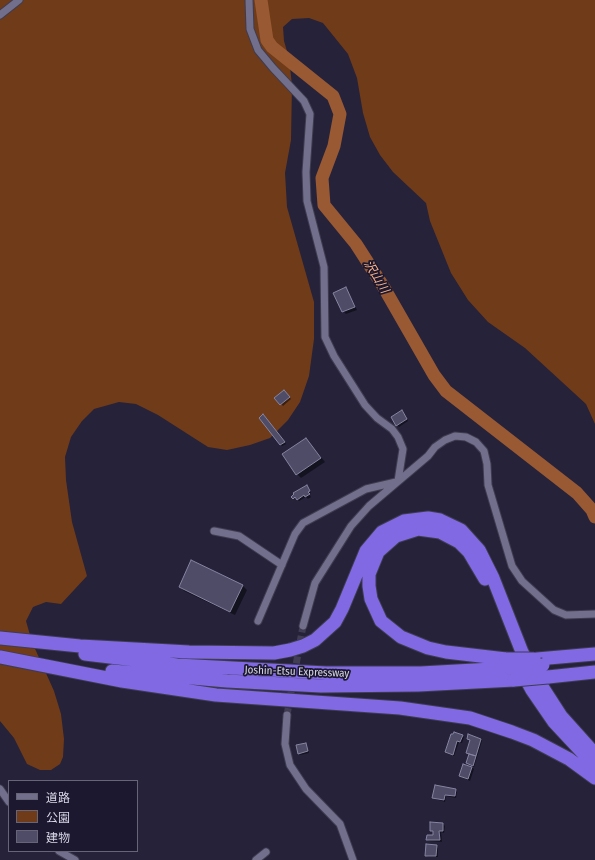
<!DOCTYPE html>
<html>
<head>
<meta charset="utf-8">
<style>
	body { margin:0 }
	#map { position:relative; width:595px; height:860px; overflow:hidden; background:#25223a; font-family:"Fira Sans Condensed","Noto Sans JP",sans-serif }
	canvas { display:block }
	.legend { position:absolute; left:8px; top:780px; width:130px; height:72px; box-sizing:border-box; background:#1c182f; border:1px solid #676478; margin:0; padding:5px 7px; list-style:none; font-size:12px; color:#d7d6e6 }
	.legend li { display:flex; align-items:center; gap:8px; height:20px }
	.legend b { width:20px; border:1px solid #676478 }
</style>
</head>
<body>
<div id="map">
<canvas width="595" height="860"></canvas>
<ul class="legend">
<li><b style="height:5px;background:#726f8c"></b>道路</li>
<li><b style="height:11px;background:#703b18"></b>公園</li>
<li><b style="height:11px;background:#4f4c67"></b>建物</li>
</ul>
</div>
<script>
const c = document.querySelector('canvas').getContext('2d');
c.lineJoin = 'round';
function fill(path, color) { c.fillStyle = color; c.fill(path, 'evenodd'); }
const toPath = rows => new Path2D(rows.map(r => 'M' + r).join(''));
function trace(path, color, width, dash) { c.strokeStyle = color; c.lineWidth = width; c.lineCap = dash ? 'butt' : 'round'; c.setLineDash(dash || []); c.stroke(path); }
function write(font, color, halo, rows, align = 'center') {
  c.font = font + ' "Fira Sans Condensed","Noto Sans JP",sans-serif'; c.lineWidth = 3.5; c.setLineDash([]); c.textBaseline = 'middle'; c.strokeStyle = halo; c.fillStyle = color; for (const [text, x, y, turn = 0] of rows) {
    c.save(); c.translate(x, y); c.rotate((+turn || 0) * Math.PI / 180); c.textAlign = isNaN(turn) ? turn : align; if (halo) c.strokeText(text, 0, 0); c.fillText(text, 0, 0); c.restore();
  }
}
fill(toPath([
	[0,0,595,0,595,424,586,404,525,348,488,322,468,300,451,273,430,221,426,203,393,172,380,155,370,137,363,113,357,78,348,54,323,23,309,18,292,19,283,27,284,41,289,58,292,85,291,140,285,173,287,207,314,302,314,339,309,376,300,402,288,420,270,438,250,445,227,450,208,447,158,415,136,404,119,402,94,409,82,421,71,437,65,457,66,480,72,522,87,576,61,604,46,602,33,607,26,621,32,642,54,691,61,714,64,739,63,757,60,764,51,770,40,770,27,764,14,738,0,721]
]), '#703b18');
fill(toPath([
	[345,288,357,310,346,314,343,311],
	[284,391,291,399,283,406,276,398],
	[404,414,408,421,399,427,392,418],
	[265,417,286,444,282,446,280,444],
	[306,439,325,462,301,478,297,474],
	[308,488,311,493,309,494,311,497,308,499,306,497,299,501,293,497],
	[192,561,243,586,247,590,235,615,184,591,180,587],
	[462,736,464,737,462,743,459,742,454,756,448,754,446,752],
	[468,739,481,739,482,741,474,767,469,765,474,769,470,781,460,776,472,768,467,763,470,754,467,752,470,741],
	[306,744,309,753,300,755,299,753],
	[455,790,457,792,456,798,446,796,445,802,433,798],
	[443,824,445,826,444,833,441,832,442,842,429,841,427,839,434,837,434,832,431,830],
	[436,846,438,848,438,857,428,857,426,855]
]), '#0007');
trace(toPath([
	[261,0,267,40,272,47,333,96,340,114,334,146,322,178,324,205,356,244,383,286,434,375,446,391,577,493,592,510,595,517]
]), '#985933', 13);
const building = toPath([
	[346,287,355,307,342,312,333,293,346,287],
	[284,390,290,397,280,405,274,398,284,390],
	[402,410,407,419,396,426,391,417,402,410],
	[263,414,285,442,280,445,259,418,263,414],
	[306,438,321,458,296,475,282,454,306,438],
	[307,485,310,491,308,492,310,494,305,497,304,495,297,500,295,497,293,499,291,497,294,494,293,493,307,485],
	[191,560,243,585,230,612,179,587,191,560],
	[454,732,463,735,460,742,457,741,453,755,445,752,451,734,453,734,454,732],
	[468,734,481,739,476,756,466,753,470,740,467,739,468,734],
	[306,743,308,751,298,754,296,745,306,743],
	[469,754,476,756,473,766,466,763,469,754],
	[463,764,472,767,468,779,459,776,463,764],
	[435,785,456,789,455,796,445,795,444,800,432,798,435,785],
	[430,822,443,823,443,831,439,831,440,840,426,840,427,835,433,835,433,831,430,831,430,822],
	[426,844,437,845,436,856,425,856,426,844]
]);
fill(building, '#4f4c67');
trace(building, '#8684a1', 1);
trace(toPath([
	[287,715,303,626]
]), '#403d54', 7, [7, 3.5]);
const street = toPath([
	[249,0,250,29,258,50,273,68,304,101,310,114,306,172,307,201,324,267,325,337,334,356,365,405,377,418,392,429,398,437,403,449,398,481],
	[0,15,19,0],
	[214,531,239,536,282,565],
	[258,621,295,534,303,523,366,489,396,482],
	[303,626,315,583,351,526,369,506,428,456,435,447,445,440,455,436,466,437,476,442,484,451,487,464,488,485,512,566,522,581,554,610,566,615,595,614],
	[287,715,285,744,290,765,306,789,340,824,353,860],
	[0,789,9,802],
	[59,851,75,860],
	[256,860,266,852]
]);
const highway = toPath([
	[485,579,469,552,459,542,440,532,418,529,396,536,378,552,369,574,369,586,371,599,381,621,401,637,428,648,446,652,506,659],
	[0,638,80,646,189,652,274,653,290,650,303,646,315,640,335,622,342,609,366,551,382,532,404,521,428,518,440,520,461,530,479,550,493,578,522,652,532,671,561,716,595,754],
	[85,654,177,665,326,673,421,673,510,668],
	[0,657,122,681,216,695,400,708,470,718,512,732,533,740,569,759,595,778],
	[537,659,595,654],
	[521,670,532,690,554,722,595,766],
	[112,671,227,681,321,686,418,685,514,680],
	[548,677,595,672]
]);
trace(street, '#3f3c50', 9);
trace(highway, '#3f3c50', 15);
trace(street, '#726f8c', 7);
trace(highway, '#8069e3', 13);
const highwayBridge = toPath([
	[506,659,534,659],
	[510,668,543,665],
	[514,680,548,677]
]);
trace(highwayBridge, '#3f3c50', 15, []);
trace(highwayBridge, '#8069e3', 13);
write('11px', '#d7d6e6', '#1c182f', [
	["Joshin-Etsu Expressway",297,672,2]
]);
write('italic 12px', '#fdb389', '#1c182f', [
	["沢山川",376,277,59]
]);
</script>
</body>
</html>
